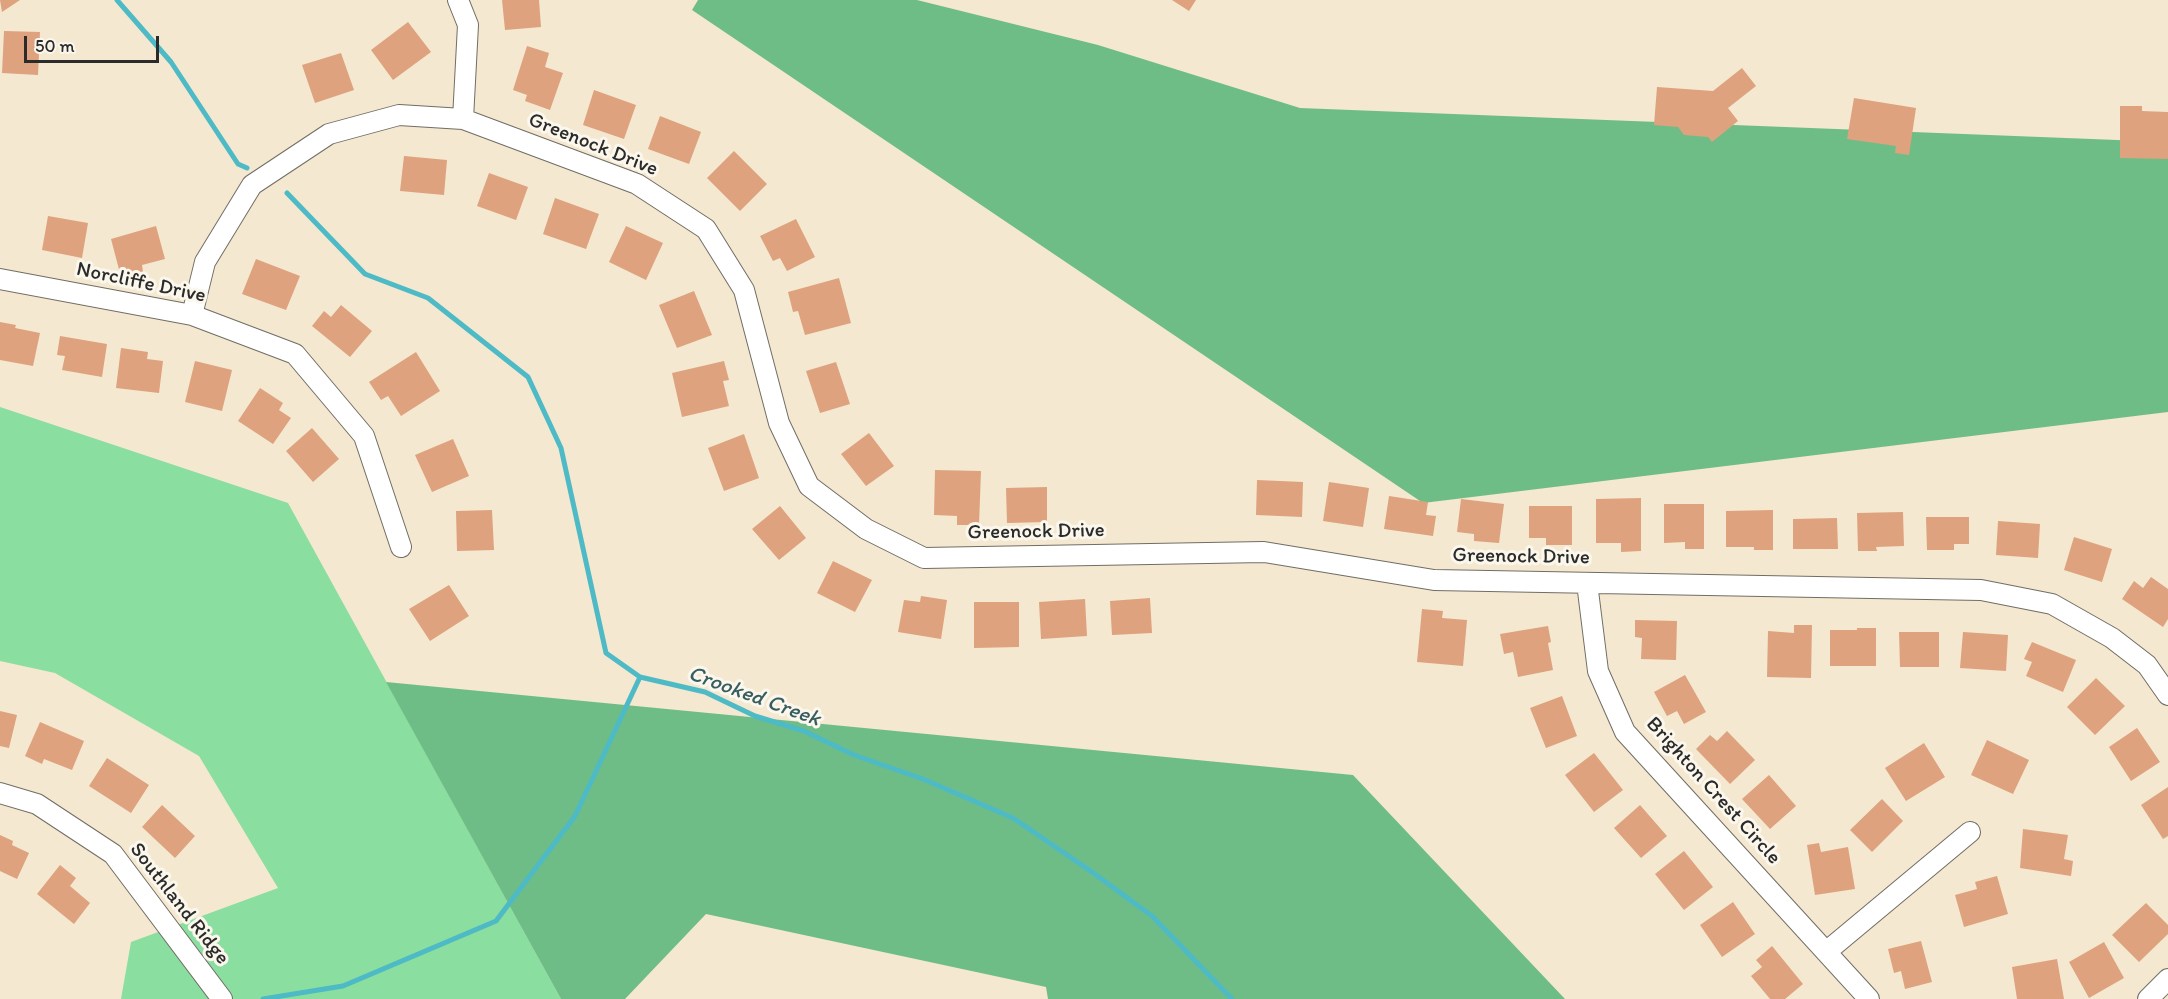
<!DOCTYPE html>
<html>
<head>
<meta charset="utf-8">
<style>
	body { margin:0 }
	#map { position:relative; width:2168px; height:999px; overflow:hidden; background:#f4e8d0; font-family:Itim,sans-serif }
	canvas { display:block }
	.scale { position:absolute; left:24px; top:36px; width:135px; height:27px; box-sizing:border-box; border:3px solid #2b2b2b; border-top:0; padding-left:8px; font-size:18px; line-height:21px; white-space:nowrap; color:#2b2b2b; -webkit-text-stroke:4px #fbf7ec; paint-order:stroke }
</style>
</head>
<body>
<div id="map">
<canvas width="2168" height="999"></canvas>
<div class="scale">50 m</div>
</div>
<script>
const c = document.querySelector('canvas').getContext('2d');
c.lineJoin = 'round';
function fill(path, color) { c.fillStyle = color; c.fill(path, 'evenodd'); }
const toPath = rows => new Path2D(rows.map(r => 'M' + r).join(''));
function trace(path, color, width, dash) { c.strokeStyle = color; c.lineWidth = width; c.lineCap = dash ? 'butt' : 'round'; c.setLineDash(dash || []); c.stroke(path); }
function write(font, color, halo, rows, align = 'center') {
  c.font = font + ' Itim,sans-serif'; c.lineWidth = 6; c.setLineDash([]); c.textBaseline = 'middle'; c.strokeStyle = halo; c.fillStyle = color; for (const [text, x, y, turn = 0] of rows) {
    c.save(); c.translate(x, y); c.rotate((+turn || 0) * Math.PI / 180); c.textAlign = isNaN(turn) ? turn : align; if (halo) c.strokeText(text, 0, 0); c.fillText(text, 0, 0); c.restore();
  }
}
fill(toPath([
	[0,407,288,503,561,999,121,999,131,942,278,888,199,756,55,673,0,661]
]), '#8adea0');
fill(toPath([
	[698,0,917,0,1098,45,1300,108,2168,142,2168,412,1423,503,692,10],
	[386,682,1353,775,1565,999,1048,999,1046,987,706,914,625,999,561,999]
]), '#6fbd86');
trace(toPath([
	[117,0,171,62,238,164,247,168],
	[287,193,365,274,428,298,528,377,561,448,606,653,640,677,705,692,755,716,804,731,854,755,923,779,1013,818,1092,872,1152,916,1232,999],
	[263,999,343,986,496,921,575,816,640,677]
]), '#4dbac6', 5);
fill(toPath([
	[0,0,20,0,2,12],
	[502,0,539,0,541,27,505,30],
	[1172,0,1196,0,1189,11],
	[408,22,431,52,393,80,371,50],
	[4,31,40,32,38,75,2,73],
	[527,46,549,53,545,67,563,73,550,110,525,101,527,95,513,90],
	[341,53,354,90,315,103,302,65],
	[1742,68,1756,86,1728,108,1738,121,1712,142,1708,137,1684,135,1678,127,1654,125,1657,87,1713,91],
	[594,90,636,105,624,139,583,125],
	[1854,98,1916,108,1909,155,1895,153,1896,146,1847,139],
	[2120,106,2142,106,2142,111,2168,112,2168,159,2120,158],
	[660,116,701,132,689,164,648,149],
	[734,151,767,184,740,211,707,178],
	[404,156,447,160,444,195,400,191],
	[489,173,528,187,516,220,477,206],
	[555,198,599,214,586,249,543,234],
	[48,216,88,223,82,258,42,250],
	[796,219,815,257,787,271,780,258,773,261,760,236],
	[156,226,165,259,142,265,143,272,121,277,111,239],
	[626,226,663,243,646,280,609,262],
	[256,259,300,276,286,310,242,294],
	[839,278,851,323,805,335,798,311,793,312,788,292],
	[694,291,712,335,677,348,659,305],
	[341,305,372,331,350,357,312,326,324,311,331,317],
	[0,322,16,325,15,328,40,333,33,366,0,360],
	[60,336,107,344,102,377,62,370,65,356,57,355],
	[121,348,148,352,147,359,163,361,159,393,116,388],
	[416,352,440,391,401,416,388,396,381,400,369,382],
	[195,361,232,370,222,411,185,402],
	[724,361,729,380,723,381,729,406,682,417,672,373],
	[836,362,850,404,820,413,806,371],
	[260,388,283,403,279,410,291,418,273,444,238,421],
	[312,428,339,459,313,482,286,451],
	[869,433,894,466,866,486,841,454],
	[744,434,759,478,724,491,708,448],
	[453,439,469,476,432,492,415,455],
	[935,470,981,471,979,525,957,525,957,516,934,515],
	[1257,480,1303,482,1302,517,1256,515],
	[1329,482,1369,488,1363,527,1323,521],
	[1047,487,1047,522,1007,523,1006,488],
	[1389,496,1428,502,1426,515,1436,516,1433,536,1384,529],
	[1641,498,1641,551,1621,552,1621,543,1596,543,1596,499],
	[1461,499,1504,504,1499,543,1474,541,1474,534,1457,532],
	[1664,504,1704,504,1704,549,1685,549,1685,542,1664,543],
	[780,506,806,538,779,560,752,529],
	[1529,506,1572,506,1572,545,1546,545,1546,538,1529,538],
	[492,510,494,550,457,551,456,511],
	[1773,510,1773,550,1754,550,1754,547,1726,547,1726,511],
	[1903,512,1904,546,1876,547,1877,551,1858,551,1857,513],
	[1926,517,1969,517,1969,544,1954,544,1954,550,1927,550],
	[1837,518,1838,549,1793,549,1793,519],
	[1998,521,2040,524,2038,558,1996,555],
	[2074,537,2112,549,2102,582,2064,570],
	[833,561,872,580,855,612,817,593],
	[2151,577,2168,589,2168,619,2163,627,2122,599,2134,581,2143,588],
	[449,585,469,616,430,641,409,609],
	[921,596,947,600,941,639,898,632,904,600,920,602],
	[1150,598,1152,633,1112,635,1110,601],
	[1085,599,1087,636,1041,639,1039,602],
	[974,602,1019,602,1019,647,974,648],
	[1422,609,1443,611,1442,618,1467,620,1463,666,1417,662],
	[1635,620,1677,621,1676,660,1641,659,1642,638,1635,637],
	[1794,625,1812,625,1811,678,1767,677,1768,631,1794,633],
	[1548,626,1551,642,1548,643,1553,670,1518,677,1513,652,1504,654,1500,634],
	[1857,628,1876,628,1876,666,1830,666,1830,630,1857,630],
	[1899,632,1939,632,1939,667,1900,667],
	[1963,632,2008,635,2006,671,1960,668],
	[2032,642,2076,660,2063,692,2026,676,2032,662,2024,659],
	[1685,675,1706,712,1684,724,1677,711,1667,716,1654,692],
	[2096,678,2125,706,2095,735,2067,707],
	[1562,696,1577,736,1546,748,1530,708],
	[0,711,17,715,9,748,0,746],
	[40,722,84,741,72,770,44,759,42,764,25,756],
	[2137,728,2160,762,2131,781,2109,747],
	[1727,731,1755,760,1730,784,1696,749,1710,735,1717,741],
	[1987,740,2029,760,2013,794,1971,775],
	[1924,743,1945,777,1906,801,1885,768],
	[1594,753,1623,790,1594,812,1565,775],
	[107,758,149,785,131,813,89,786],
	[1769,775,1796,806,1770,829,1742,799],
	[2168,787,2168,836,2163,839,2141,805],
	[1882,799,1903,821,1872,852,1850,830],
	[162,805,195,836,175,858,142,827],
	[1640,805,1667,836,1641,858,1614,828],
	[2023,829,2068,835,2064,859,2073,861,2071,876,2020,868],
	[0,835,13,841,12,845,29,853,17,879,0,871],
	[1819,843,1821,852,1848,847,1855,889,1815,895,1807,845],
	[1684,851,1713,887,1684,910,1655,874],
	[60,865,76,878,70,886,90,903,74,924,37,894],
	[1997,876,2008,914,1964,927,1955,895,1977,889,1975,882],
	[1733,902,1755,934,1722,957,1700,925],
	[2146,903,2168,925,2168,934,2139,962,2112,935],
	[1921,941,1932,982,1905,989,1901,971,1894,973,1888,949],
	[2104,942,2124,978,2089,998,2069,962],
	[1772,946,1803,984,1785,999,1770,999,1751,976,1762,967,1756,960],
	[2057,959,2064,999,2017,999,2012,967]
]), '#dea27e');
const minor = toPath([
	[458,0,468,25,463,119],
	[0,279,192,315,295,354,364,436,401,547],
	[192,315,205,262,252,185,329,134,399,115,463,119,637,184,706,229,744,290,779,423,809,486,866,529,924,558,1264,552,1434,580,1981,590,2052,604,2112,638,2147,665,2168,695],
	[1587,583,1598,671,1625,732,1869,999],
	[0,793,37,804,113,854,222,999],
	[1826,952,1970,832],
	[2148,999,2168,979]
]);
trace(minor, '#716d65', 22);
trace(minor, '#fff', 20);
write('21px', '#2b2b2b', '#fbf7ec', [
	["Greenock Drive",593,145,22],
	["Norcliffe Drive",141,283,12],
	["Greenock Drive",1036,532,-1],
	["Greenock Drive",1521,557,1],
	["Brighton Crest Circle",1713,791,48],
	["Southland Ridge",179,904,52]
]);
write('italic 22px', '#375d61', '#fbf7ec', [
	["Crooked Creek",754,697,20]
]);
</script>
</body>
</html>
